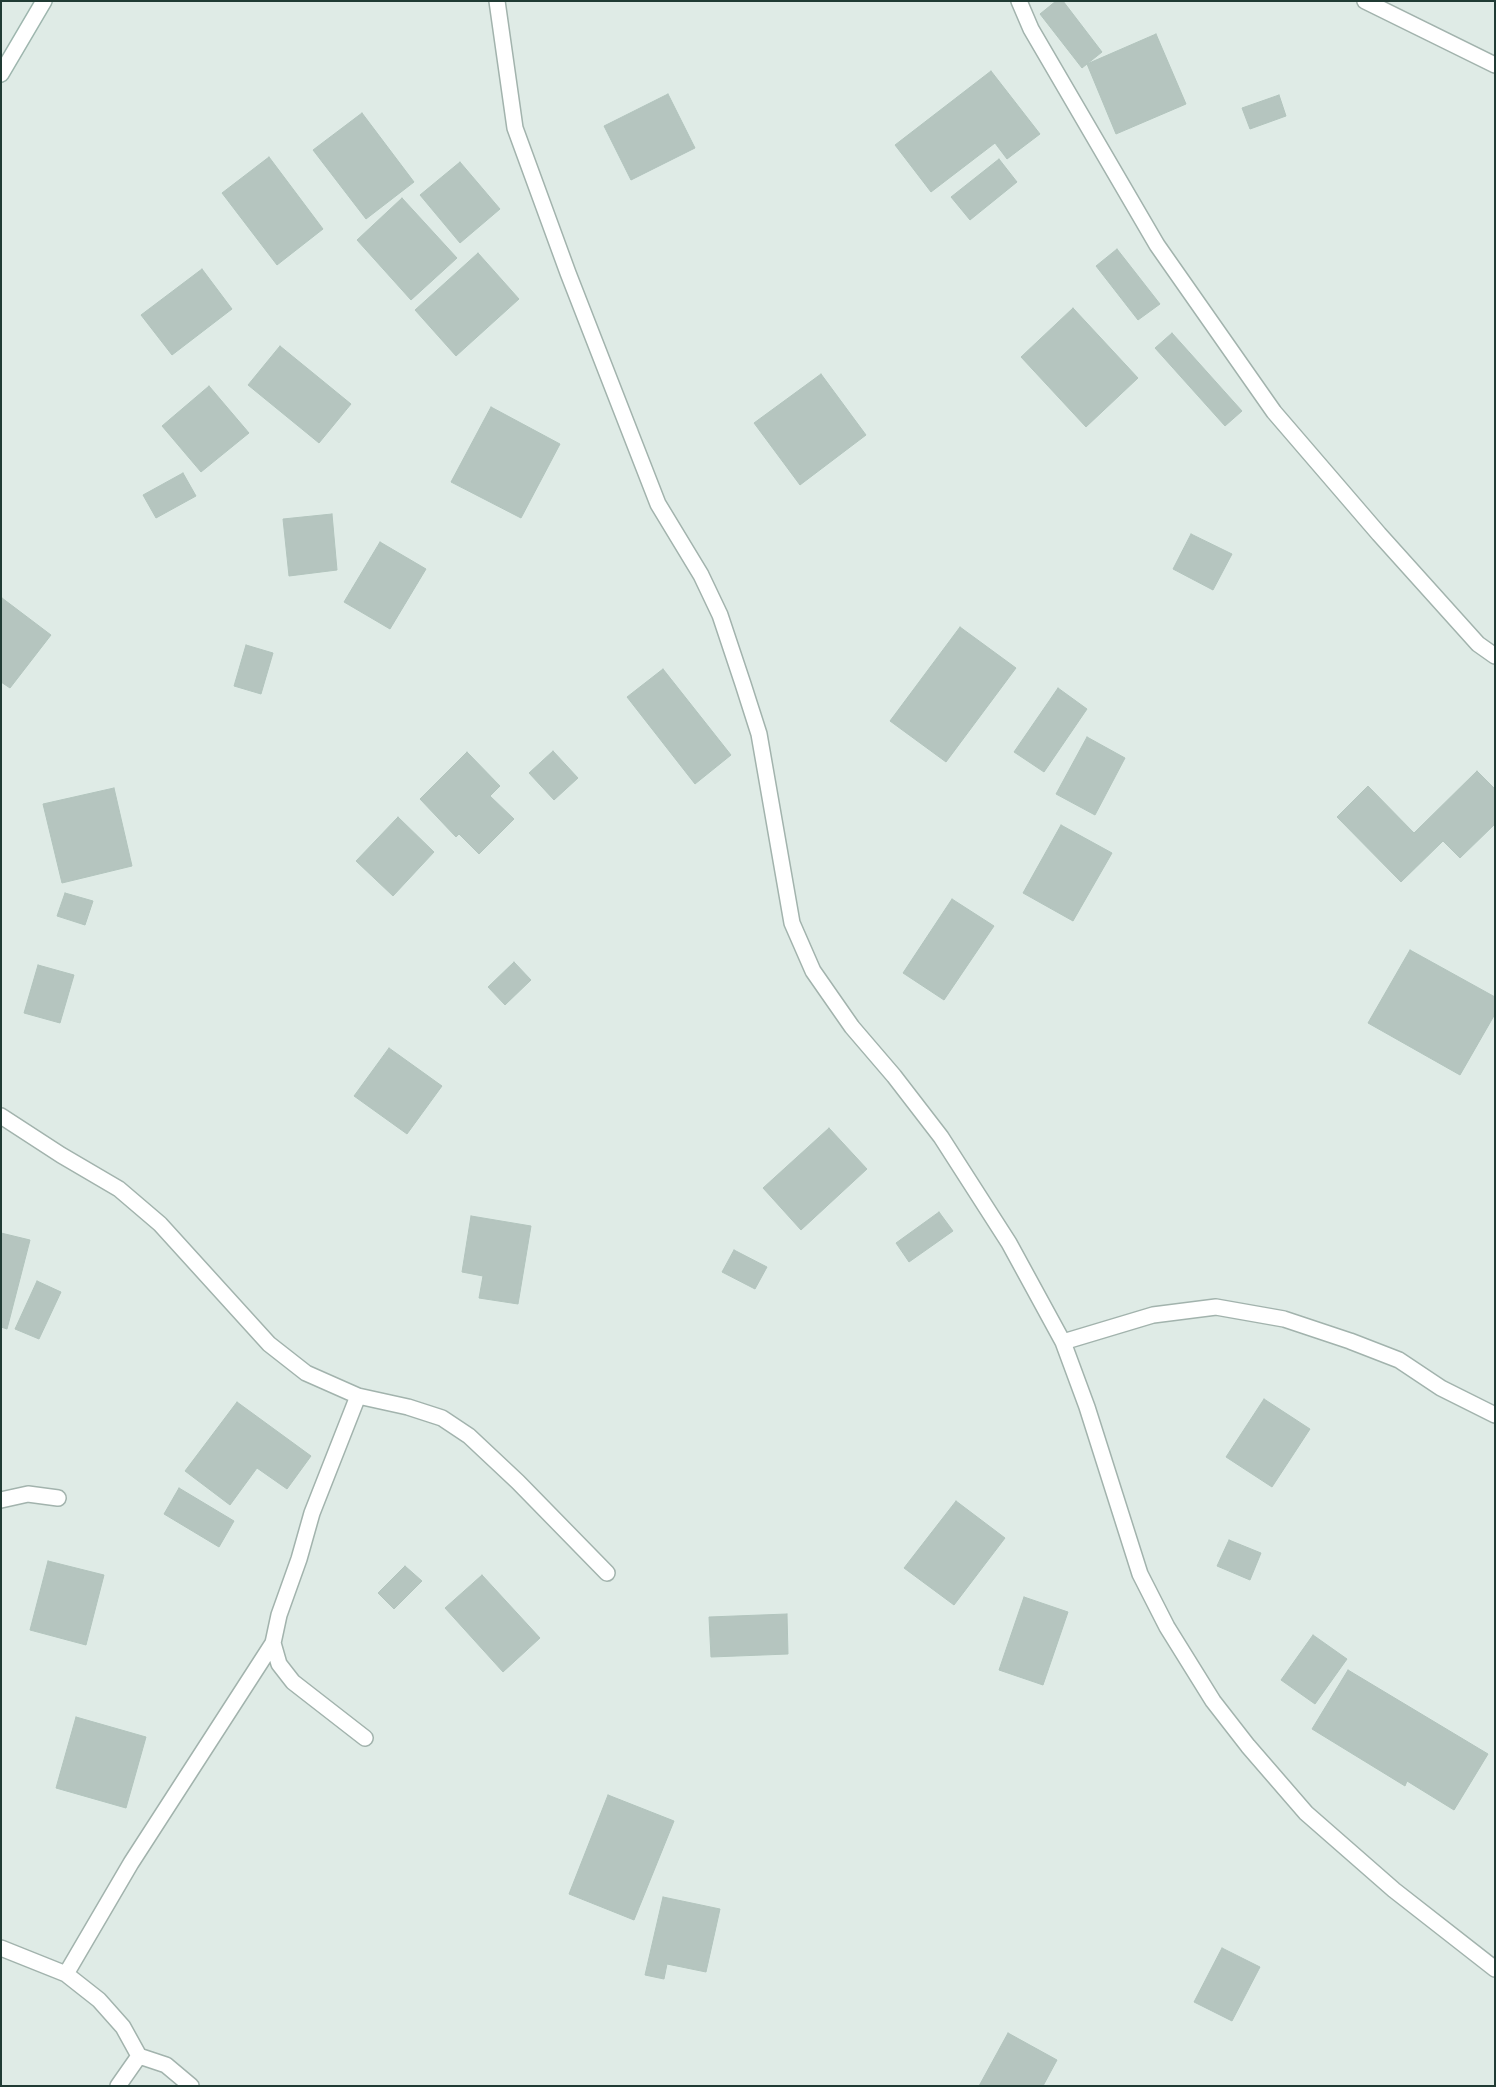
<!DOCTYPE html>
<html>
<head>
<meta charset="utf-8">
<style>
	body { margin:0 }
	#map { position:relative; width:1496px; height:2087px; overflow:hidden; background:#dfebe6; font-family:Inter,sans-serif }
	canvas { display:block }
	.frame { position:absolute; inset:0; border:2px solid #203b34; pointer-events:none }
</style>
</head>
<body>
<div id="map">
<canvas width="1496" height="2087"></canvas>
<div class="frame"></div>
</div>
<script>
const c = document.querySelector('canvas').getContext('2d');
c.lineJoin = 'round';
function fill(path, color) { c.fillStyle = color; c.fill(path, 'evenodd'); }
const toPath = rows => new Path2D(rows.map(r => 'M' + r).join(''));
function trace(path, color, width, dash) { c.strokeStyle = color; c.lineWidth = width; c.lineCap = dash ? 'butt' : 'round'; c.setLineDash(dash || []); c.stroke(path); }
const building = toPath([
	[1056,1,1063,1,1102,52,1082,68,1040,14,1056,1],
	[1156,34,1186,104,1116,134,1087,64,1156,34],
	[991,71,1040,134,1007,159,995,143,931,192,895,145,991,71],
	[668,94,695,148,631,180,604,126,668,94],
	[1279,95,1286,116,1250,129,1242,108,1279,95],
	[362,113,414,182,366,219,313,150,362,113],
	[269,157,323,229,277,265,222,193,269,157],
	[999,159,1017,182,970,220,951,197,999,159],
	[460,162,500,209,460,243,420,195,460,162],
	[402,198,457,258,411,300,357,240,402,198],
	[1117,249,1160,304,1138,320,1096,266,1117,249],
	[478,253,519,299,456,356,415,310,478,253],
	[202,269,232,309,172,355,141,315,202,269],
	[1073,308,1138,378,1086,427,1021,357,1073,308],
	[1172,333,1242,411,1225,426,1155,348,1172,333],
	[280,346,351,404,319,443,248,385,280,346],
	[821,374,866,435,800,485,754,423,821,374],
	[209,386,249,433,201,472,162,426,209,386],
	[491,407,560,444,521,518,451,482,491,407],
	[183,473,196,496,156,518,143,495,183,473],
	[332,514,337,570,289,576,283,519,332,514],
	[1191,534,1232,554,1213,590,1173,569,1191,534],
	[380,542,426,569,390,629,344,602,380,542],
	[2,598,51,635,10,688,1,682,2,598],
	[960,627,1016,668,946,762,890,721,960,627],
	[246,645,273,653,261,694,234,686,246,645],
	[663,669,731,755,695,784,627,697,663,669],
	[1058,688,1087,709,1044,772,1014,752,1058,688],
	[1087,737,1125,758,1095,815,1056,794,1087,737],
	[553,751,578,778,554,800,529,773,553,751],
	[467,752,500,786,490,796,514,819,479,854,459,834,456,837,420,799,467,752],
	[1477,771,1495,789,1495,824,1460,858,1443,841,1401,882,1337,817,1368,786,1414,833,1477,771],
	[114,788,132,866,62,883,43,804,114,788],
	[398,817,434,852,393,896,356,861,398,817],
	[1061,825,1112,853,1073,921,1023,893,1061,825],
	[65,893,93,901,85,925,57,916,65,893],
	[952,899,994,926,944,1000,903,973,952,899],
	[1410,950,1495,997,1495,1014,1460,1075,1368,1023,1410,950],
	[514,962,531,980,505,1005,488,987,514,962],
	[38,965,74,975,60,1023,24,1013,38,965],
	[389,1048,442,1086,407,1134,354,1096,389,1048],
	[829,1128,867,1169,801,1230,763,1188,829,1128],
	[939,1212,953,1231,909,1262,896,1243,939,1212],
	[471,1216,531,1226,518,1304,479,1298,483,1276,462,1272,471,1216],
	[1,1233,30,1240,7,1329,1,1327,1,1233],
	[734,1250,767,1267,755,1289,722,1272,734,1250],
	[37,1281,61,1292,39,1339,15,1329,37,1281],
	[1264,1399,1310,1429,1272,1487,1226,1457,1264,1399],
	[237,1402,311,1456,287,1489,257,1468,230,1505,185,1471,237,1402],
	[179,1488,234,1521,219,1547,164,1514,179,1488],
	[956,1501,1005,1538,954,1605,904,1568,956,1501],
	[1229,1540,1261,1553,1250,1580,1217,1566,1229,1540],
	[48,1561,104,1575,86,1645,30,1630,48,1561],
	[405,1566,422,1581,394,1609,378,1593,405,1566],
	[482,1575,540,1638,503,1672,445,1608,482,1575],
	[1024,1597,1068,1612,1043,1685,999,1670,1024,1597],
	[787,1614,788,1654,711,1657,709,1617,787,1614],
	[1313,1635,1347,1659,1315,1704,1281,1680,1313,1635],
	[1348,1670,1488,1754,1454,1810,1407,1781,1405,1786,1312,1729,1348,1670],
	[76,1717,146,1737,126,1808,56,1788,76,1717],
	[608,1795,674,1821,634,1920,569,1894,608,1795],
	[663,1897,720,1909,706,1972,667,1964,664,1979,645,1975,663,1897],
	[1222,1948,1260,1967,1232,2021,1194,2002,1222,1948],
	[1008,2033,1057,2060,1043,2086,979,2086,1008,2033]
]);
fill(building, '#b5c5bf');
trace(building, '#b2c4bd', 1);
const minor = toPath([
	[497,1,515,128,568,273,658,504,701,575,720,615,743,684,759,734,792,923,813,971,852,1027,894,1076,941,1137,1009,1243,1063,1342,1087,1407,1140,1574,1167,1627,1213,1701,1248,1746,1306,1813,1394,1890,1495,1969],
	[1019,1,1031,29,1157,245,1274,412,1379,534,1478,644,1495,656],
	[1365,1,1495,65],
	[1,1116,61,1155,119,1189,160,1224,269,1344,306,1373,358,1396,408,1407,442,1418,469,1436,518,1482,607,1573],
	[1063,1342,1153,1315,1216,1307,1284,1319,1350,1341,1399,1360,1441,1388,1495,1415],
	[358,1396,312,1513,299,1559,279,1615,273,1643,279,1664,293,1682,365,1738],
	[1,1500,28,1494,58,1498],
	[1,1948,66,1974,99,2000,123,2027,139,2056,166,2065,191,2086],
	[66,1974,131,1863,273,1643],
	[118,2086,139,2056]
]);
const secondary = toPath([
	[1,74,44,1]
]);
trace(minor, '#a2b3ad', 18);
trace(secondary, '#9eb6ae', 18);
trace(minor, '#fff', 15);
trace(secondary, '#fff', 15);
</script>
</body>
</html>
